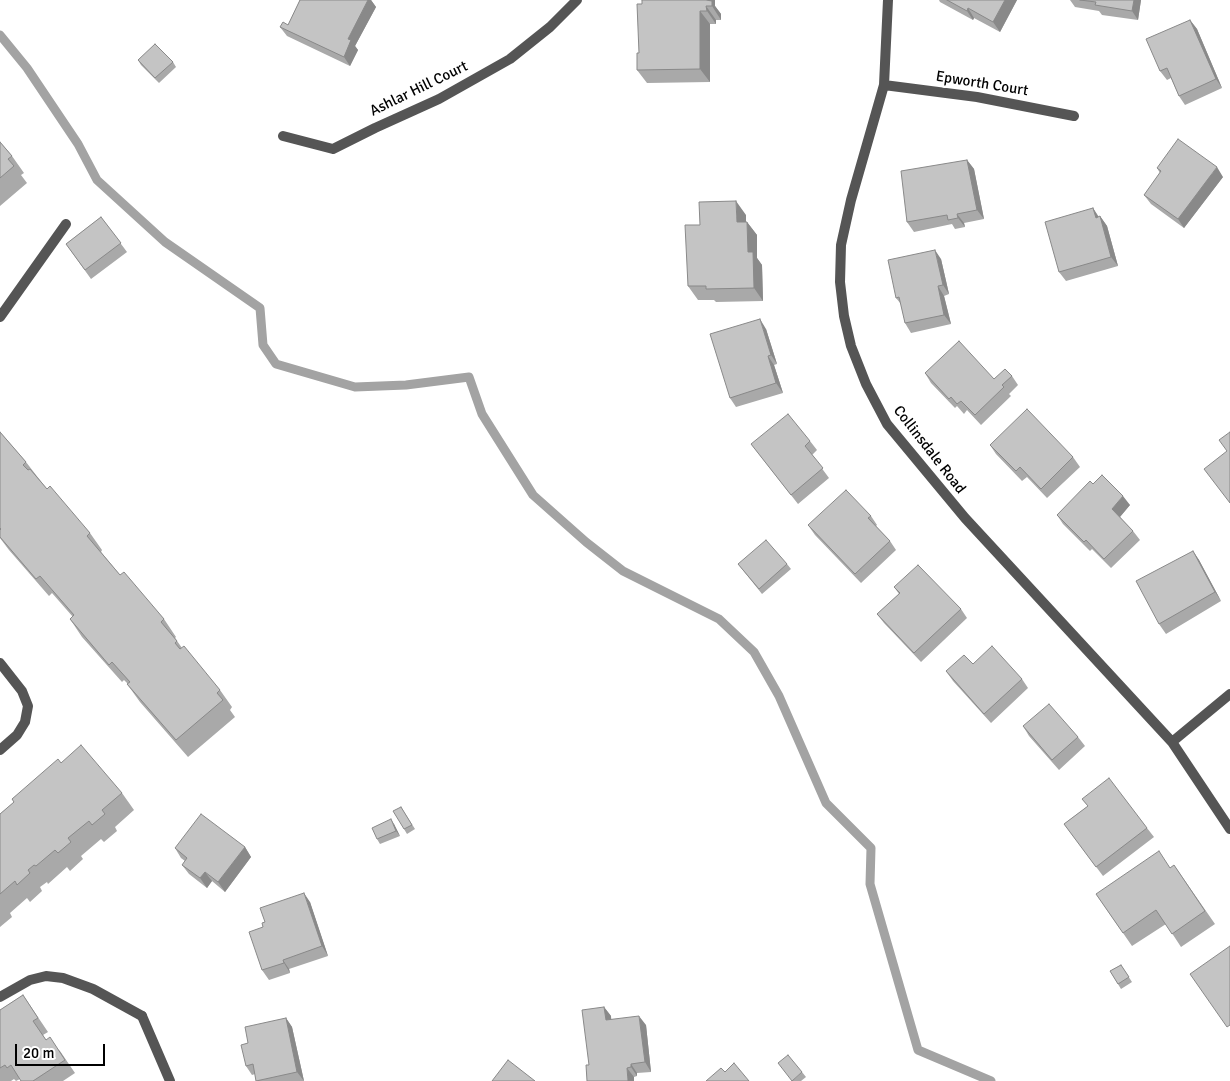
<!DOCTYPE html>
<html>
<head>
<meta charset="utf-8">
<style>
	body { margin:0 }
	#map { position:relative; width:1230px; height:1081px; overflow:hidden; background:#fff; font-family:Signika,sans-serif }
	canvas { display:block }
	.scale { position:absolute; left:15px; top:1044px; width:90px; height:22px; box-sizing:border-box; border:2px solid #000; border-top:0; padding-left:6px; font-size:15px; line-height:18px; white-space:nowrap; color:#000; -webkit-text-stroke:4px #fff; paint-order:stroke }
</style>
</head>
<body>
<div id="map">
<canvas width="1230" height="1081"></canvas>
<div class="scale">20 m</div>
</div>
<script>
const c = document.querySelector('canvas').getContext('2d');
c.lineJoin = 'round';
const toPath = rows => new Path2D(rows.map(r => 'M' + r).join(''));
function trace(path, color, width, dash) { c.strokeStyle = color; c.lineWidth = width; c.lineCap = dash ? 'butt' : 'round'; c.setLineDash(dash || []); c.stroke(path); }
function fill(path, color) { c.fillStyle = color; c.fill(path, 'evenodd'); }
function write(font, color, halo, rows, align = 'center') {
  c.font = font + ' Signika,sans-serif'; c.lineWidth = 5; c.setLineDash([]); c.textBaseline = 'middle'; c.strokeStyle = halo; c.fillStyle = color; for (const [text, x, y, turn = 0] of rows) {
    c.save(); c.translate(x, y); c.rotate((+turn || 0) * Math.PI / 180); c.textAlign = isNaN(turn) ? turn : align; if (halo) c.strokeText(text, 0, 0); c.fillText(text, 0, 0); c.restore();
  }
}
trace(toPath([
	[0,35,27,68,78,144,97,180,165,242,260,308,263,345,276,364,355,387,406,385,469,377,482,414,533,495,586,542,623,571,719,619,754,652,779,696,826,803,871,848,870,884,918,1050,991,1081]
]), '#a3a3a3', 9);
trace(toPath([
	[0,317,66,224],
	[0,663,22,691,28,706,25,722,17,735,0,750],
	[0,997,30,980,46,976,63,978,93,989,142,1016]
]), '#555', 10);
trace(toPath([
	[888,0,884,85,851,200,841,245,840,282,844,316,851,346,866,384,887,424,965,518,1172,742,1230,829],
	[884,85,977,97,1074,116],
	[283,136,333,149,375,128,439,99,510,59,550,27,577,0],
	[1172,742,1230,694],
	[142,1016,170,1081]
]), '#555', 10);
fill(toPath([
	[300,0,371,0,376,7,355,46,358,50,350,66,287,36,280,27,288,25],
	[939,0,1017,0,1000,32,974,18,973,20,940,2],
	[1070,0,1141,0,1138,20,1102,15,1099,11,1075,7],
	[642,4,715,6,721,14,721,20,716,20,716,24,710,24,710,82,647,83,637,70,639,53],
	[1190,20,1197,29,1222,88,1185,105,1179,96,1171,78,1167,80,1160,71],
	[138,60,173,62,176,67,159,83,141,65],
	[0,142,12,156,24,173,21,175,27,183,0,206],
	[967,160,974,169,984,219,964,223,965,227,955,229,952,224,914,232,907,222],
	[1157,168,1223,177,1184,228,1151,204,1144,195,1160,173],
	[1093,208,1099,217,1100,216,1107,226,1118,266,1066,281,1059,272],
	[746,215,746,222,747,222,757,235,757,258,762,265,763,301,716,302,714,300,698,300,688,286,700,225],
	[101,217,127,252,91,279,66,244],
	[941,259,949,294,944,296,951,324,911,333,905,323,901,304,896,298],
	[766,329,777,364,774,365,783,393,736,407,730,398],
	[925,373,994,379,1012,376,1018,385,1009,394,1011,396,981,425,967,410,964,414,957,406,955,408,931,383],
	[0,432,26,462,36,475,47,489,90,533,102,550,101,552,120,575,164,619,176,637,175,638,182,648,220,690,232,707,230,710,235,717,188,757,140,702,127,684,128,684,124,680,122,682,82,637,70,619,73,617,52,593,49,596,9,550,0,538],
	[810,441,817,450,812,455,829,478,798,504,751,444],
	[990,445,1073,457,1080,467,1047,498,1027,477,1022,481,996,454],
	[1093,484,1130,505,1120,517,1133,531,1140,540,1111,568,1092,549,1090,551,1063,524,1057,515],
	[871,516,877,525,876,526,890,541,896,550,861,583,815,535,808,525],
	[1193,551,1199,560,1221,601,1166,634,1159,624],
	[738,564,787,564,791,569,762,594],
	[894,587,961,609,967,618,921,662,884,623,877,614,899,594],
	[973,664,1022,679,1028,688,991,723,953,681,946,671],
	[1023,726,1078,737,1085,746,1059,770,1029,736],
	[61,763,122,793,134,810,115,827,117,831,104,842,101,839,81,856,83,859,70,871,67,867,48,884,47,882,40,887,42,891,30,902,27,898,10,913,12,917,0,927,0,814,14,802,12,799],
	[1082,799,1147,828,1154,837,1103,876,1064,824,1088,806],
	[401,807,415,829,407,834,404,829],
	[394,824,400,836,380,844,377,839],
	[245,847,251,857,225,892,212,881,207,888,189,874,182,865,185,861,181,858,175,848],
	[1174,865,1215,924,1181,947,1166,924,1132,946,1096,894,1170,868],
	[310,902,328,956,289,969,290,973,269,980,262,970,263,927,265,922],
	[1121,965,1132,982,1121,989,1110,971],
	[23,995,48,1032,43,1035,46,1040,60,1051,75,1073,63,1081,21,1081,20,1079,16,1081,14,1079,11,1081,0,1081,0,1010],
	[604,1007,611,1016,611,1019,646,1025,651,1072,637,1073,637,1076,634,1077,589,1065],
	[286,1018,292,1027,304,1081,256,1081,255,1074,252,1075,246,1066,248,1043],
	[802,1072,806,1077,801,1081,792,1081]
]), '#a9a9a9');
fill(toPath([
	[368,0,371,0,376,7,355,46,358,50,350,66,344,57,348,39],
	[706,0,715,0,715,6,721,14,721,20,712,6],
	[1005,0,1017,0,1000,32,993,22],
	[1134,0,1141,0,1138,20,1132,11],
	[706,6,716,20,716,24,707,11],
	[968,8,974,18,973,20,967,11],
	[700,11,710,24,710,82,700,69],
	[1190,20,1197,29,1222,88,1216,79],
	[967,160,974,169,984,219,977,210],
	[1217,167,1223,177,1184,228,1178,219],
	[736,201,746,215,746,235,737,222],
	[1093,208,1099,218,1096,218],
	[957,214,964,223,965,227,958,218],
	[1100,216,1107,226,1118,266,1111,257],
	[747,222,757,235,757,258,762,265,763,301,754,288,748,252],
	[935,250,941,259,949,294,943,285],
	[938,286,944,296,951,324,944,315],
	[760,319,766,329,777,364,771,355],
	[768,356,774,365,783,393,776,383],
	[1123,496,1130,505,1119,518,1112,509],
	[1193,551,1199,560,1221,601,1215,592],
	[391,819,394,824,400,836,396,831],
	[245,847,251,857,225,892,218,882],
	[205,872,212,881,207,888,200,878],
	[304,893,310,902,328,956,322,946],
	[283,960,289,969,290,973,284,963],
	[604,1007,611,1016,612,1029,606,1020],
	[639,1016,646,1025,651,1072,645,1062],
	[286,1018,292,1027,304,1081,297,1072],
	[631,1064,637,1073,637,1076,631,1067],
	[627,1068,634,1077,634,1081,628,1081]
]), '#898989');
const building = toPath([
	[300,0,368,0,348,39,351,40,344,57,280,27,283,22,288,25,300,0],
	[642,0,706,0,712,1,712,6,706,6,707,11,700,11,700,69,637,70,637,53,639,53,637,4,642,4,642,0],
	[947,0,1005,0,993,22,968,8,967,11,947,0],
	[1080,0,1134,0,1132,11,1095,5,1096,2,1080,0],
	[1190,20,1216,79,1179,96,1167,68,1160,71,1146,39,1190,20],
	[155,44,173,62,155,78,138,60,155,44],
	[1178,139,1217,167,1178,219,1144,195,1161,171,1157,168,1178,139],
	[0,142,12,156,8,159,14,166,0,178,0,142],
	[967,160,977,210,957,214,958,218,948,220,947,215,907,222,901,171,967,160],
	[736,201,737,222,747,222,748,252,753,252,754,288,706,289,706,286,688,286,685,225,700,225,699,202,736,201],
	[1093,208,1096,218,1100,216,1111,257,1059,272,1045,222,1093,208],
	[101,217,121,243,85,270,66,244,101,217],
	[935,250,943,285,938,286,944,315,905,323,899,297,896,298,888,260,935,250],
	[760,319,771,355,768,356,776,383,730,398,710,334,760,319],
	[959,341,994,379,1005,369,1012,376,1002,385,1004,387,975,415,961,401,957,404,951,397,949,399,925,373,959,341],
	[1027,409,1073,457,1041,489,1020,467,1016,471,990,445,1027,409],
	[788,414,810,441,805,446,823,468,791,495,751,444,788,414],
	[0,432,26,462,23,465,28,470,30,469,47,489,50,486,90,533,87,536,120,575,124,572,164,619,161,622,177,641,175,643,180,649,184,646,220,690,217,693,223,700,176,740,127,684,130,682,112,662,109,665,70,619,74,615,40,576,36,579,0,537,0,530,1,529,0,528,0,432],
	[1230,432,1230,503,1204,469,1227,451,1219,440,1230,432],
	[1102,475,1123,496,1112,509,1133,531,1104,559,1086,540,1084,542,1057,515,1090,481,1093,484,1102,475],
	[846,490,871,516,868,518,890,541,855,574,808,525,846,490],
	[766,540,787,564,759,589,738,564,766,540],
	[1193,551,1215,592,1159,624,1136,581,1193,551],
	[918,565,961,609,914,653,877,614,900,593,894,587,918,565],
	[992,646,1022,679,984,714,946,671,964,655,973,664,992,646],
	[1049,704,1078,737,1052,760,1023,726,1049,704],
	[81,745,122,793,102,810,105,814,92,825,89,821,68,838,71,842,58,853,55,850,36,866,34,865,28,870,30,873,17,885,15,881,0,894,0,814,14,802,12,799,58,759,61,763,81,745],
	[1109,778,1147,828,1096,867,1064,824,1088,806,1082,799,1109,778],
	[401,807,412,825,404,829,393,811,401,807],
	[201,814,245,847,218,882,205,872,200,878,182,865,187,858,175,848,201,814],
	[391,819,396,831,377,839,372,828,391,819],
	[1159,851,1170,868,1174,865,1205,911,1172,934,1156,910,1123,933,1096,894,1159,851],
	[304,893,322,946,283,960,284,963,262,970,249,932,263,927,262,923,265,922,260,908,304,893],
	[1230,946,1230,1025,1227,1027,1190,974,1230,946],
	[1121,965,1129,977,1118,984,1110,971,1121,965],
	[23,995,38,1018,33,1021,46,1040,50,1037,65,1060,33,1081,21,1081,11,1065,7,1068,5,1065,0,1068,0,1010,23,995],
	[604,1007,606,1020,639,1016,645,1062,631,1064,631,1067,627,1068,628,1081,587,1081,586,1065,589,1065,582,1010,604,1007],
	[286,1018,297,1072,256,1081,253,1064,246,1066,241,1045,248,1043,245,1027,286,1018],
	[788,1055,802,1072,792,1081,778,1063,788,1055],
	[508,1060,535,1081,492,1081,508,1060],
	[734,1063,749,1081,706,1081,721,1068,725,1072,734,1063]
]);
fill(building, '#c4c4c4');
trace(building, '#898989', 1);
write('15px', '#000', '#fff', [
	["Epworth Court",982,84,9],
	["Ashlar Hill Court",419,89,-26],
	["Collinsdale Road",929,450,52]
]);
</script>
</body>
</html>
